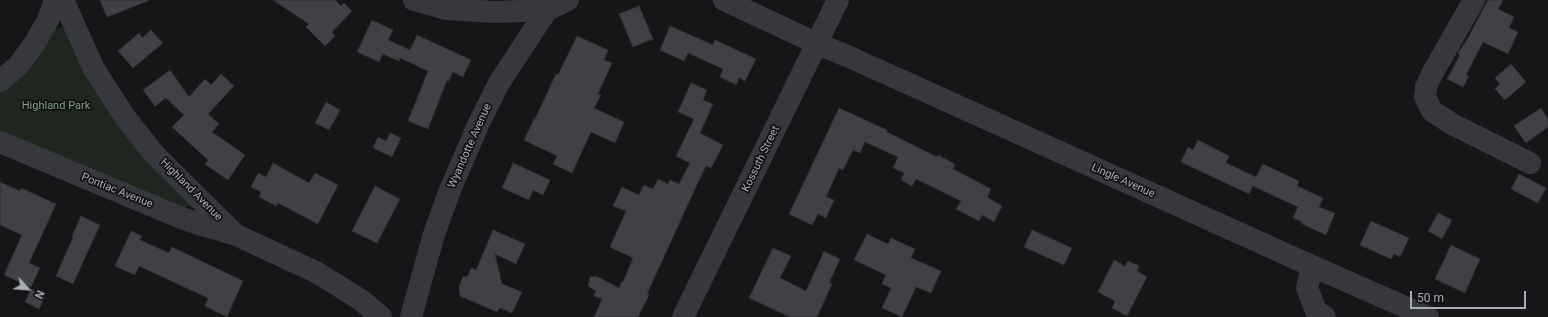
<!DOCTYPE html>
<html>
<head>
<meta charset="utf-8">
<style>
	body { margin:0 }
	#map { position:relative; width:1548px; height:317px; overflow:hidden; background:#161618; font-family:Roboto,sans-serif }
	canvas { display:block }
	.north { position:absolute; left:8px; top:269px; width:40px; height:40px; -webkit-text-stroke:3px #111113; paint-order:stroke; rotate:116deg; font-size:11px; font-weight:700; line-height:16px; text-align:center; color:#a8adb8 }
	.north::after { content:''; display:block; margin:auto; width:14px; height:18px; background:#a8adb8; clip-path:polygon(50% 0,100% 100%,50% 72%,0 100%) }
	.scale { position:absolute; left:1410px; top:291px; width:116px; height:18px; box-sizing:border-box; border:2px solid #a8adb8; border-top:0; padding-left:5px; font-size:12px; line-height:14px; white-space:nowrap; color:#a8adb8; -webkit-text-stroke:3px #111113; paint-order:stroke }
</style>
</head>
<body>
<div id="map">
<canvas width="1548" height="317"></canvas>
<div class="north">N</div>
<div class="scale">50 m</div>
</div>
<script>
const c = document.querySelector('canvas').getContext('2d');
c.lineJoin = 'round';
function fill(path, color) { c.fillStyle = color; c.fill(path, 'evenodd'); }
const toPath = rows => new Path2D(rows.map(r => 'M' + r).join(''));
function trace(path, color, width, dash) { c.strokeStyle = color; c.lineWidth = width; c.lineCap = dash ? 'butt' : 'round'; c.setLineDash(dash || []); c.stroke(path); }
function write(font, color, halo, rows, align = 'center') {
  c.font = font + ' Roboto,sans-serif'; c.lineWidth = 3.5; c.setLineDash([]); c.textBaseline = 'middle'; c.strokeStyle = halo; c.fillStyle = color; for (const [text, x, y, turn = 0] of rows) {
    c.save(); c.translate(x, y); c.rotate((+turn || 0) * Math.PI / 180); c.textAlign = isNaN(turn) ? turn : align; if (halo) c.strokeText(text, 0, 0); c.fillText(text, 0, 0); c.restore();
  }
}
fill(toPath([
	[62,27,66,29,191,200,190,206,183,208,39,149,0,131,0,90,16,81,34,63,56,29]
]), '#1e261f');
const building = toPath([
	[100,0,148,0,148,1,107,17,100,0],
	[273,0,335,0,341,6,344,3,352,11,332,32,335,36,325,46,306,27,309,24,273,0],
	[1488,0,1503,0,1498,9,1514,17,1509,28,1518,32,1508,54,1483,42,1466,75,1469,76,1463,87,1447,79,1460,55,1458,53,1468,38,1488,0],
	[639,6,653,39,633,47,619,14,639,6],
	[372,20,393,30,388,40,410,50,417,35,471,60,463,77,453,72,449,81,447,80,428,129,408,121,428,71,400,58,399,61,383,54,379,62,357,52,372,20],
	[670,26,713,45,715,40,756,59,745,81,739,78,736,85,720,77,723,69,688,53,684,61,660,50,670,26],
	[151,30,163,43,133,68,118,51,139,33,142,38,151,30],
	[577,36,608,50,604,60,612,63,598,94,601,95,594,108,624,122,615,143,591,132,572,173,553,164,557,156,524,140,534,119,535,119,556,74,558,75,577,36],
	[1511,64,1526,82,1505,100,1495,89,1500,84,1495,78,1511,64],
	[170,70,189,97,205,79,211,85,221,74,234,86,208,114,219,124,212,132,245,155,228,180,205,164,208,160,172,127,184,115,166,98,155,106,143,90,170,70],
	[691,83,707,90,703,100,713,104,700,133,723,145,711,168,706,166,694,191,647,294,649,295,638,317,594,317,602,299,594,296,596,291,588,286,590,277,596,276,619,288,622,281,623,282,633,258,610,247,626,211,613,206,622,187,639,195,644,185,653,189,658,179,668,184,670,180,679,184,690,163,676,156,694,119,678,112,691,83],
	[326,102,340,110,329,130,315,123,326,102],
	[839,108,887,130,887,132,937,157,938,155,955,164,953,169,991,189,987,197,1002,206,994,222,982,215,979,221,956,209,961,201,916,179,912,186,901,180,904,173,893,168,898,157,865,142,860,153,853,150,843,170,839,168,826,197,834,200,826,218,818,214,812,225,789,214,839,108],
	[1541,108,1548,119,1548,127,1526,143,1514,126,1541,108],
	[390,133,401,138,392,157,373,148,378,137,386,141,390,133],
	[1198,140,1229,156,1226,163,1256,177,1263,164,1299,181,1297,186,1323,198,1319,207,1335,213,1326,235,1302,224,1302,222,1293,218,1298,207,1253,186,1249,194,1181,162,1188,147,1193,150,1198,140],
	[273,163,309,183,315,173,338,185,318,224,278,203,276,206,259,197,261,192,251,187,258,173,266,177,273,163],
	[513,163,550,180,543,195,533,190,529,200,502,188,513,163],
	[1519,174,1546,188,1538,203,1511,189,1519,174],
	[0,182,20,191,21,188,56,204,29,263,40,268,31,287,4,275,22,235,0,225,0,182],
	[375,186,400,199,377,243,352,231,375,186],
	[1438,213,1452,220,1442,239,1428,231,1438,213],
	[81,216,100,225,73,284,56,276,73,237,72,236,81,216],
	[1371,221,1409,238,1400,257,1394,254,1391,259,1360,245,1371,221],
	[493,230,525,244,516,264,495,254,502,284,522,292,512,313,500,308,497,312,460,296,459,286,463,277,468,276,471,268,476,270,493,230],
	[1032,230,1072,248,1064,265,1024,247,1032,230],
	[131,231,142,236,140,240,169,253,172,247,243,281,227,317,205,306,208,298,139,266,135,275,115,266,131,231],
	[867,234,888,244,891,238,915,249,911,258,941,271,931,293,916,287,902,317,882,308,891,288,882,284,886,275,854,260,867,234],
	[1451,245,1480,259,1465,293,1435,279,1451,245],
	[773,248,791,256,780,278,806,291,824,251,840,259,829,283,832,284,817,317,790,317,749,298,773,248],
	[1114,260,1125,266,1128,261,1139,266,1137,271,1147,277,1127,316,1112,308,1115,301,1098,292,1114,260],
	[31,289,45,297,39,309,25,302,31,289]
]);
fill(building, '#404145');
trace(building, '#303034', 1);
trace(toPath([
	[63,0,94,69,125,117,154,154,186,186,236,235,316,272,361,300,381,317],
	[414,0,446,9,495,12,547,10],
	[724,0,818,44,854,59,1312,266,1428,317],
	[1474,0,1432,74,1426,87,1425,97,1432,111,1452,124,1530,163],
	[0,81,18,66,35,43,48,20,55,0],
	[0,142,179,217,202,225,233,234],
	[1312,266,1307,288,1316,311,1325,317],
	[411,317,434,234,450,190,479,123,499,83,547,10,568,0],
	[683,317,838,0]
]), '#37383d', 22);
write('11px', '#7fa381', '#111113', [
	["Highland Park",56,106]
]);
write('11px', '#a8adb8', '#111113', [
	["Wyandotte Avenue",470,146,-66],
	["Kossuth Street",761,159,-64],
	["Lingle Avenue",1123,181,24],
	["Highland Avenue",191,190,45],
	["Pontiac Avenue",117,191,22]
]);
</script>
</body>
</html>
